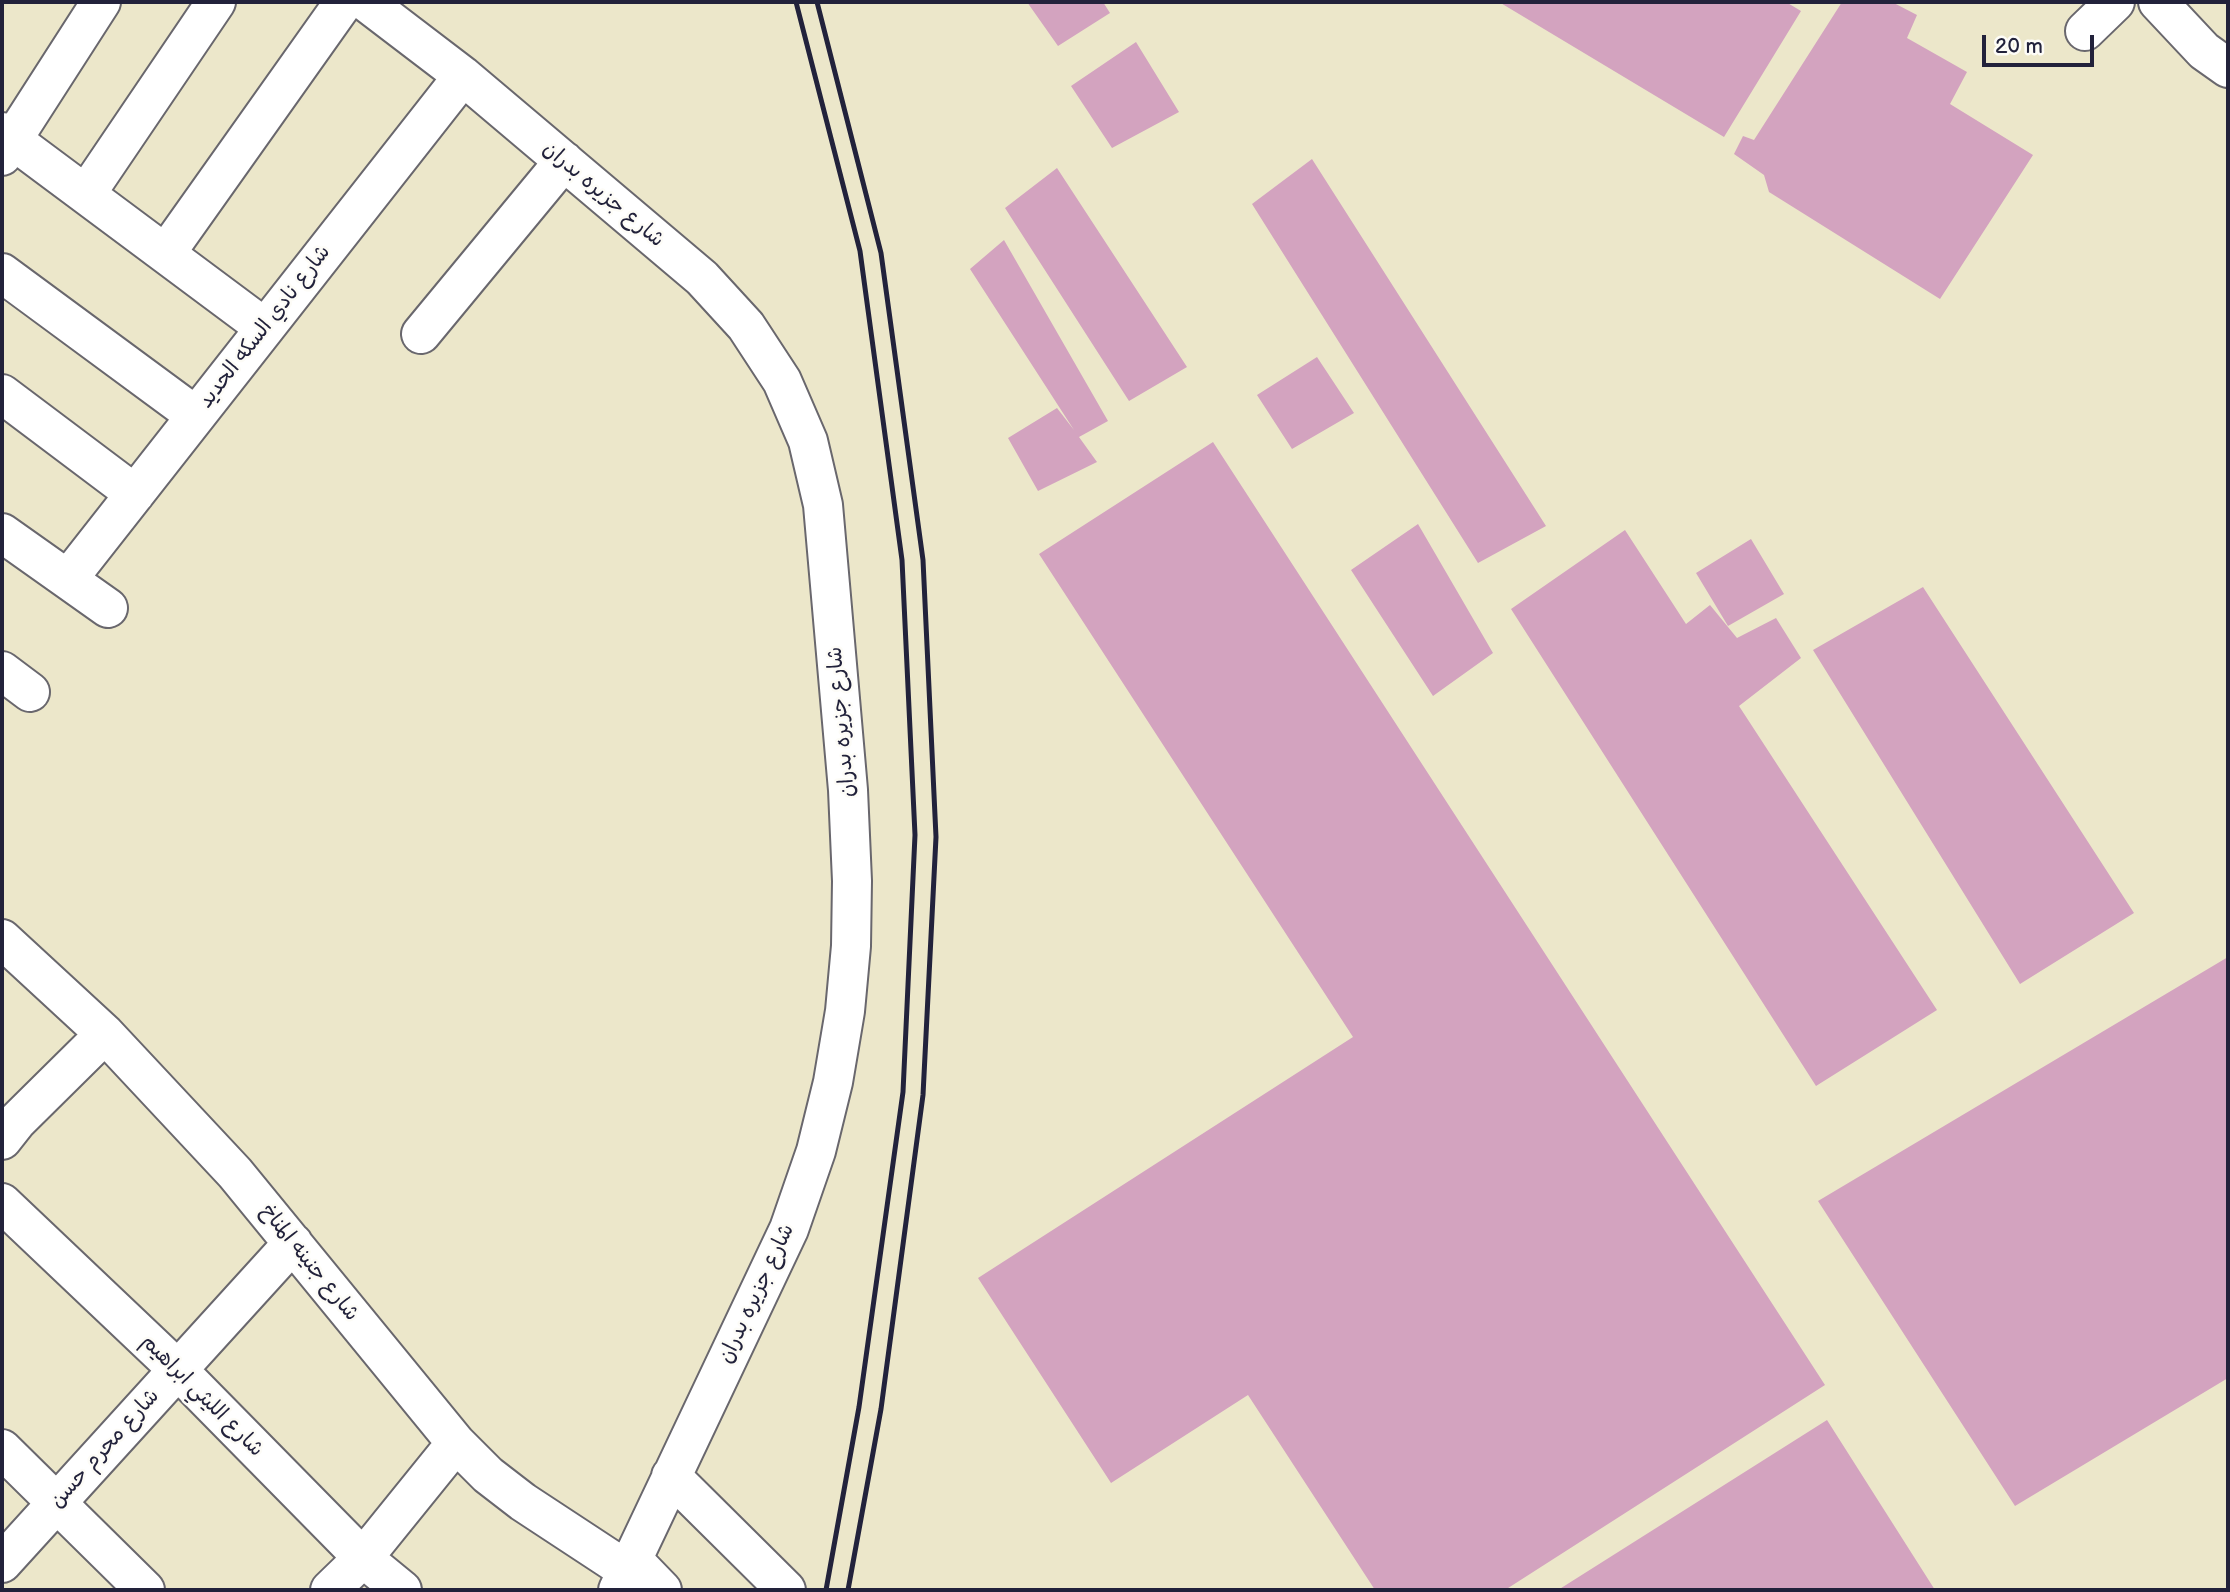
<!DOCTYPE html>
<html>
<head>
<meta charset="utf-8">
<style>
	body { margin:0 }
	#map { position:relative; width:2230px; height:1592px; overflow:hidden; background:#ece7ca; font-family:"Balsamiq Sans",sans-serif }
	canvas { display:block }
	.frame { position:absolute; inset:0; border:4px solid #22223b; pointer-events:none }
	.scale { position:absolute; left:1982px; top:35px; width:112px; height:32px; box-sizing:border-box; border:4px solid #22223b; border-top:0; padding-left:9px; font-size:21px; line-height:24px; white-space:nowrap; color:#22223b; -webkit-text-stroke:5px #fdfcf7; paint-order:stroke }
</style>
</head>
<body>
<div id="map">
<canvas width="2230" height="1592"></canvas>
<div class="frame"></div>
<div class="scale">20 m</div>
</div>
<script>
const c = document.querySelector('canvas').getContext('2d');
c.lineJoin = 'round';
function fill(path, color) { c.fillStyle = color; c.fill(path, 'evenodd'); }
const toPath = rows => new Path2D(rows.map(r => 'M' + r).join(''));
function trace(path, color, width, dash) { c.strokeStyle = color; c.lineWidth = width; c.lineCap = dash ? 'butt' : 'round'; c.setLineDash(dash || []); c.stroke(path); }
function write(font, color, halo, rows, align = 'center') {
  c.font = font + ' "Balsamiq Sans","Playpen Sans Arabic",sans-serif'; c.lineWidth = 5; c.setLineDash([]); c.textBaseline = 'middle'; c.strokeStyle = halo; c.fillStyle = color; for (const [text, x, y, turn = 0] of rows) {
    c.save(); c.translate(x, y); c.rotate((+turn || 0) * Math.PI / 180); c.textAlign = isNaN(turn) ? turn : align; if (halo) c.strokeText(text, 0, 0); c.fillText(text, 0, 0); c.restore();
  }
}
fill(toPath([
	[1027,2,1103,2,1110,13,1058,46],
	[1499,2,1786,2,1801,11,1724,137],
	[1842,2,1892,2,1917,15,1907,38,1967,72,1950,104,2033,155,1940,299,1769,192,1764,175,1734,154,1743,136,1754,140],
	[1136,42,1179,112,1112,148,1071,86],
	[1312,159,1546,526,1478,563,1252,204],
	[1057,168,1187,367,1129,401,1005,208],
	[1004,240,1108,421,1079,437,1097,462,1038,491,1008,438,1057,408,1074,430,970,269],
	[1317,357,1354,413,1292,449,1257,395],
	[1213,442,1825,1385,1505,1590,1375,1590,1248,1395,1111,1483,978,1278,1353,1037,1039,554],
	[1418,524,1493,653,1433,696,1351,570],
	[1625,530,1686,624,1710,605,1737,638,1776,618,1801,658,1739,706,1937,1010,1816,1086,1511,609],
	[1751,539,1784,594,1728,626,1696,573],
	[1923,587,2134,913,2020,984,1813,650],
	[2228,957,2228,1378,2015,1506,1818,1201],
	[1827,1420,1935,1590,1558,1590]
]), '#d3a3bf');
const minor = toPath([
	[366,2,463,76,702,278,746,326,782,381,808,441,823,505,848,790,852,881,851,946,845,1011,833,1082,816,1151,789,1229,618,1590],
	[2158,2,2204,51,2228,68],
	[2085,31,2115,2],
	[2,132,265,328],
	[2,156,101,2],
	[86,194,216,2],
	[166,253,344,2],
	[2,273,196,416],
	[421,334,564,161],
	[2,394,135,494],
	[2,533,108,608],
	[68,579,463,76],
	[2,671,30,692],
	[2,939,105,1034,235,1173,456,1443,488,1475,523,1502,628,1571],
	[2,1140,17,1121,105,1034],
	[2,1203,177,1369,363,1558,402,1590],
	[2,1449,145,1590],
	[671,1476,786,1590],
	[633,1560,662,1590],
	[2,1563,293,1243],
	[330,1590,363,1558,456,1443]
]);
trace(minor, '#69676d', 42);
trace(minor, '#fff', 38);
trace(toPath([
	[796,2,860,251,902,560,915,835,903,1092,859,1407,826,1590],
	[817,2,881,253,923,560,936,837,923,1095,881,1409,848,1590]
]), '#22223b', 5);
write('21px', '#22223b', '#fdfcf7', [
	["شارع جزيره بدران",603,195,40],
	["شارع نادي السكه الحديد",265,327,-52],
	["شارع جزيره بدران",842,722,-95],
	["شارع جنينه المناخ",309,1263,51],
	["شارع جزيره بدران",757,1294,-65],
	["شارع الليثي ابراهيم",202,1396,45],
	["شارع محرم حسن",105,1449,-48]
]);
</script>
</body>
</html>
